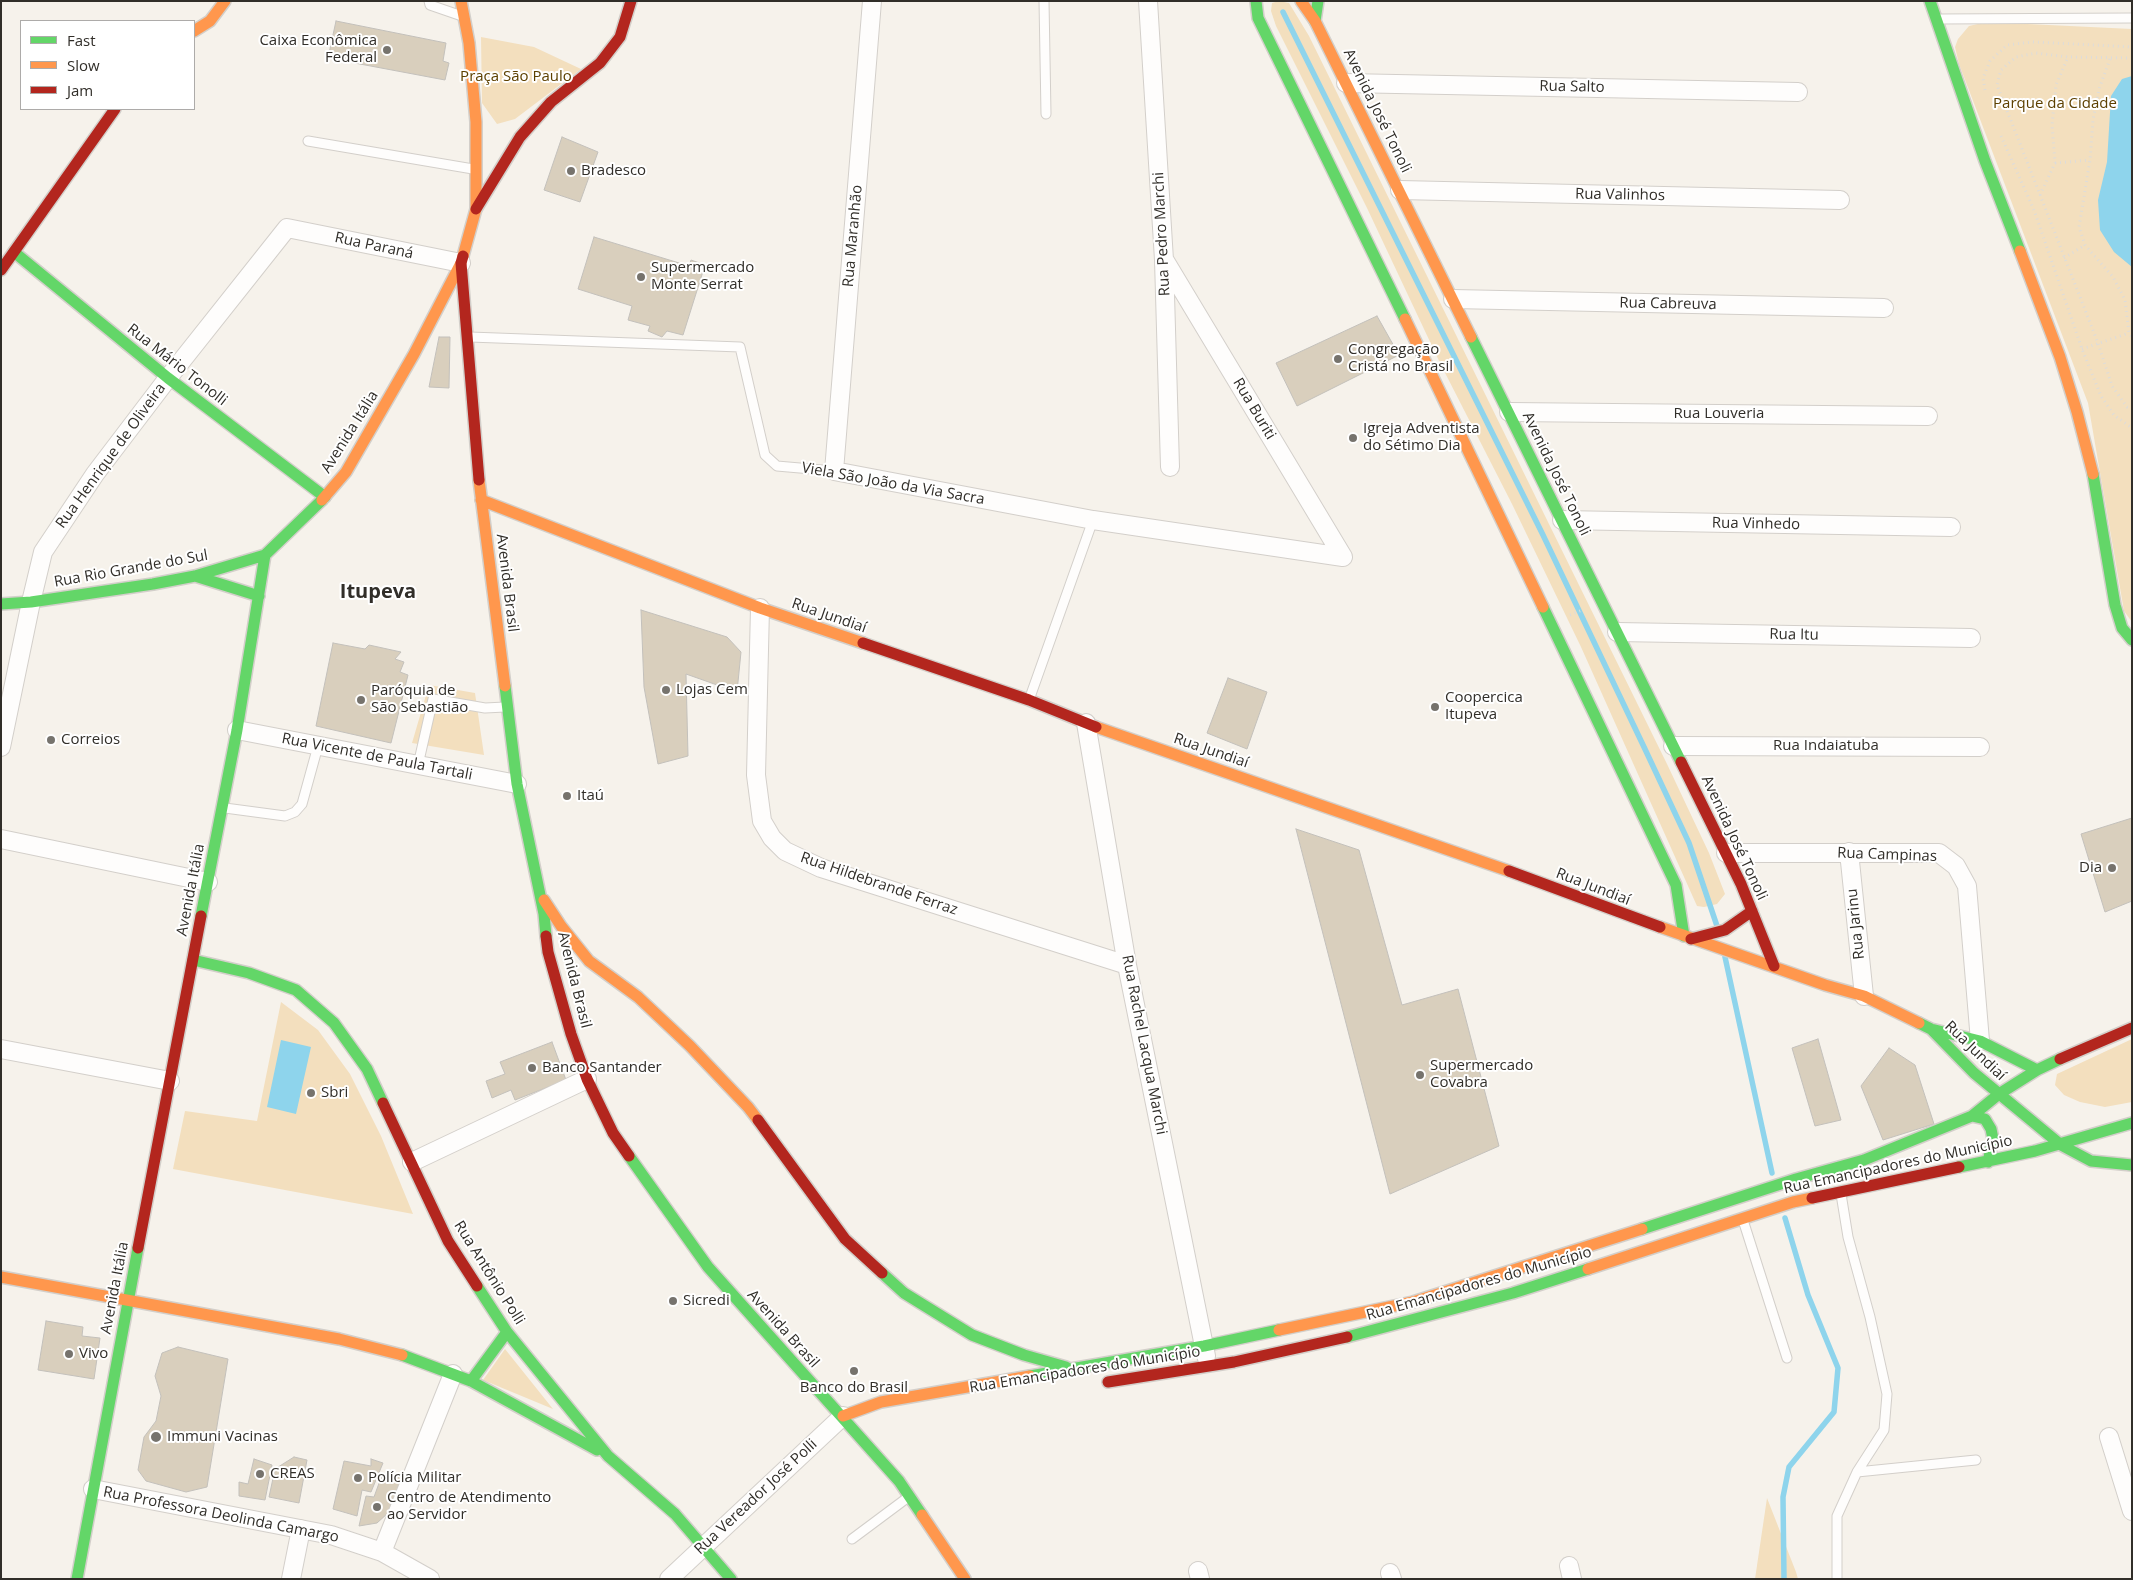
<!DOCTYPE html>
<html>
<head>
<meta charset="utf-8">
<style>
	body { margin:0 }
	#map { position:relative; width:2133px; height:1580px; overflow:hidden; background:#f6f2eb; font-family:"Open Sans",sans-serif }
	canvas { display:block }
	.frame { position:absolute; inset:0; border:2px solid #312e29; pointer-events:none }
	.legend { position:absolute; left:20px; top:20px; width:175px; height:90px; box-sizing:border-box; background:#fff; border:1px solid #adaba9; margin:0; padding:6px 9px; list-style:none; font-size:15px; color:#312e29 }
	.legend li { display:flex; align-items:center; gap:10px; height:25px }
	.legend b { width:25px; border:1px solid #adaba9 }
</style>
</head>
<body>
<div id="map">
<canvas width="2133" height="1580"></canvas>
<div class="frame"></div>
<ul class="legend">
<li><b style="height:6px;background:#63d668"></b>Fast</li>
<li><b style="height:6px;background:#ff974d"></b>Slow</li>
<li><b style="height:6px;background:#b3261e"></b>Jam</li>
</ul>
</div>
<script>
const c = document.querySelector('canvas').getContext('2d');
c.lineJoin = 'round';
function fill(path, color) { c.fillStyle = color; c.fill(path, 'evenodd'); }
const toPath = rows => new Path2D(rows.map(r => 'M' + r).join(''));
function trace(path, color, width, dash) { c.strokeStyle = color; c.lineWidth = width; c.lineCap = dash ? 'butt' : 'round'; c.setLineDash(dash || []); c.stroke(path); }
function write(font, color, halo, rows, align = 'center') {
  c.font = font + ' "Open Sans",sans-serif'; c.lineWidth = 4; c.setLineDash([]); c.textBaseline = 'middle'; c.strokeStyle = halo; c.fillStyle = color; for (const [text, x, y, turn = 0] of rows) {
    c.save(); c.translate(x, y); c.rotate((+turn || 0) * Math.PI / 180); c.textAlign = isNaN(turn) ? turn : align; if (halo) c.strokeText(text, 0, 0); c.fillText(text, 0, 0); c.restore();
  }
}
fill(toPath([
	[1279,1,1289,3,1309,36,1667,764,1709,853,1725,894,1717,904,1704,907,1697,906,1581,647,1512,504,1440,363,1367,208,1276,26,1271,11,1272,3],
	[1986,22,2132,29,2132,622,2124,611,2088,403,1959,64,1955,47,1958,39,1969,26],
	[481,37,534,47,581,69,515,119,497,124,482,103],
	[429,685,475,693,484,755,412,743],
	[281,1002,318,1030,350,1074,381,1136,413,1214,173,1169,185,1111,257,1121],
	[2132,1039,2132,1102,2105,1107,2080,1102,2064,1095,2055,1085,2057,1074],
	[505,1349,553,1409,483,1380],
	[1767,1498,1796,1572,1798,1579,1755,1579]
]), '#f3dfbe');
fill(toPath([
	[2132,76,2132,267,2114,252,2100,230,2098,200,2107,162,2111,96,2122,79],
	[281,1040,311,1047,296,1114,267,1107]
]), '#8ed4ec');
trace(toPath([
	[1283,12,1543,535,1644,747,1689,843,1717,926],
	[1725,957,1772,1173],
	[1784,1579,1783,1497,1789,1467,1834,1412,1838,1368,1808,1295,1785,1218]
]), '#8ed4ec', 5.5);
const building = toPath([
	[336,21,446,43,443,61,449,63,445,80,328,58,336,21],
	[562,137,598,152,580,202,544,190,562,137],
	[594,237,689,266,691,260,705,265,683,335,667,331,662,337,648,331,650,326,628,320,632,306,578,289,594,237],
	[1377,316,1399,355,1297,406,1276,363,1377,316],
	[439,337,450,337,449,388,429,387,439,337],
	[641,610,727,637,741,652,737,692,686,674,688,756,658,764,644,687,641,610],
	[333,643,365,649,369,645,401,652,395,659,404,662,400,672,408,675,391,743,316,726,333,643],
	[1228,678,1267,692,1247,749,1207,733,1228,678],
	[2132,818,2132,901,2105,912,2081,834,2132,818],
	[1296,829,1359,850,1402,1005,1458,989,1499,1146,1390,1194,1296,829],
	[1818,1039,1841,1120,1815,1126,1792,1048,1818,1039],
	[552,1042,566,1080,515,1100,511,1090,492,1098,486,1081,505,1074,500,1062,552,1042],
	[1889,1048,1915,1065,1934,1124,1883,1140,1861,1086,1889,1048],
	[46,1321,83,1327,82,1336,100,1338,94,1379,38,1370,46,1321],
	[178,1347,228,1359,207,1487,186,1492,146,1481,138,1470,144,1437,156,1421,161,1396,155,1376,162,1353,178,1347],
	[294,1457,307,1460,299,1503,269,1497,275,1469,294,1457],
	[254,1459,272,1465,265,1500,239,1496,239,1482,248,1484,254,1459],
	[371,1459,383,1463,371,1492,362,1490,357,1516,333,1509,344,1461,371,1466,371,1459],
	[382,1475,401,1477,394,1500,388,1513,377,1523,359,1526,366,1496,374,1497,382,1475]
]);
fill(building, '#d9cfbd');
trace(building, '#c3c0bb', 1);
const lane = toPath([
	[429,1,430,5,459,15],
	[1044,1,1046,114],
	[1938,19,2132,18],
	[308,141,473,169],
	[470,337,740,347,765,455,777,466,834,471],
	[1029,700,1093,520],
	[418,765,433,699,485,708,505,707],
	[225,808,285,816,295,812,302,804,318,746],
	[1743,1220,1787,1358],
	[1857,1472,1976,1460],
	[852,1539,907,1498],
	[1837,1579,1837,1516,1857,1472,1884,1430,1887,1394,1870,1317,1848,1237,1841,1194]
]);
const street = toPath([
	[872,1,834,471,1093,520,1343,557],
	[1148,1,1164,260,1170,467],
	[1346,83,1798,92],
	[1400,190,1840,200],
	[1165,261,1343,557],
	[1453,299,1884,308],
	[1509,412,1928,416],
	[1562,520,1951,527],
	[760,608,756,775,762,821,772,838,785,851,821,868,1127,965],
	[1617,632,1971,638],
	[1086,723,1127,965,1206,1356],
	[237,730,517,784],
	[1673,746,1980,747],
	[1,747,31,602,43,552,95,474,168,378,287,228,461,263],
	[1,839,208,882],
	[1849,852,1864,996],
	[1726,853,1939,853,1956,866,1967,886,1980,1041],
	[1,1049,170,1081],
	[412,1162,587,1079],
	[2109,1437,2132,1511],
	[93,1489,331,1535,382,1552,430,1579],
	[382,1552,453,1374],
	[1569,1566,1572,1579],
	[1198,1571,1200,1579],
	[1390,1573,1392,1579],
	[291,1579,301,1529],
	[669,1579,843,1416]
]);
const fast = toPath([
	[1256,1,1258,18,1405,319],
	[1930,1,1985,161,2020,251],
	[1315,21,1318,1],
	[14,252,168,378,325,497],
	[1471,337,1681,762],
	[2093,474,2115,605,2122,628,2132,640],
	[195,576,259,596],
	[1,604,31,602,153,584,195,576,265,555],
	[1543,607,1676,885,1684,936],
	[505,686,517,784,544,914,546,936],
	[201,916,237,730,265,555,322,500],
	[193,960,249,973,296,990,334,1023,367,1069,383,1103],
	[1919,1023,1931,1029,1980,1041,2037,1070],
	[1931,1029,1974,1073,2061,1145,2091,1161,2132,1165],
	[1972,1116,1985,1119,1991,1129,1993,1139,1988,1162],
	[629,1156,708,1267,899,1481,922,1515],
	[1959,1167,2035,1151,2132,1123],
	[1642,1229,1796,1179,1864,1160,1972,1116,1999,1094,2037,1070,2060,1059],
	[882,1273,904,1293,972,1335,1024,1355,1066,1367],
	[477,1286,507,1332,608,1456,675,1514,731,1579],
	[1347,1337,1513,1293,1588,1269],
	[402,1355,471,1381,597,1450],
	[1030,1376,1204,1346,1279,1330],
	[471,1381,507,1332],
	[77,1579,138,1248]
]);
const slow = toPath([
	[461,1,469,43,476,122,476,209,463,256],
	[1301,1,1315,21,1471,337],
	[194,31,210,21,225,1],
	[2020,251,2060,357,2077,412,2093,474],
	[1405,319,1543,607],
	[479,480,505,686],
	[322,500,346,472,414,354,461,263],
	[481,500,760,608,863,643],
	[1096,727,1509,871],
	[544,900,561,926,589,961,638,997,690,1046,748,1107,758,1120],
	[1660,927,1825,985,1864,996,1919,1023],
	[1588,1269,1793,1202,1812,1198],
	[1,1277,339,1339,402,1355],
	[1279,1330,1413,1302,1642,1229],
	[843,1416,881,1402,1030,1376],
	[922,1515,965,1579]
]);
const jam = toPath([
	[476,209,520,137,551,102,600,63,620,37,631,1],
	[463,256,461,263,479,480],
	[1,270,115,109],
	[863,643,1029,700,1096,727],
	[1681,762,1741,884,1774,966],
	[1509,871,1660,927],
	[546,936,548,952,571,1034,587,1079,613,1133,629,1156],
	[1691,939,1725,930,1752,911],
	[2060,1059,2132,1028],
	[383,1103,448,1241,477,1286],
	[758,1120,845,1239,882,1273],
	[1812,1198,1959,1167],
	[138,1248,201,916],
	[1108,1382,1234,1362,1347,1337]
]);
trace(lane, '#d3cfca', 11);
trace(street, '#d3cfca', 20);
trace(fast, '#d3cfca', 14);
trace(slow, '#d3cfca', 14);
trace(jam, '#d3cfca', 14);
trace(toPath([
	[2132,58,2068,57,2036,53,2016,57,2001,70,1997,85,2098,343,2112,386,2127,407,2132,409],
	[2110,59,2099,89,2093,120,2090,160,2079,227,2085,245,2113,277,2125,300,2129,333,2132,337],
	[1985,90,1983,78,1990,61,2007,45,2032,42,2132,47],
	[2001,136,2034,210,2082,349,2101,396,2114,415,2132,428],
	[2055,163,2090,160],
	[2040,195,2055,163,2052,125,2056,85,2068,57],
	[2064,258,2085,245],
	[2082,349,2129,333],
	[1570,615,1582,610]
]), '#dddcda', 3, [1, 4]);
trace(lane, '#fefdfc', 9);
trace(street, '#fefdfc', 18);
trace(fast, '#63d668', 11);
trace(slow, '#ff974d', 11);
trace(jam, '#b3261e', 11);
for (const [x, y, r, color] of [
	[387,50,5,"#76736d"],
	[571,171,5,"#76736d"],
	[641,277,5,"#76736d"],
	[1338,359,5,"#76736d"],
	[1353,438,5,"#76736d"],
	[666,690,5,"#76736d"],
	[361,700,5,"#76736d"],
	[1435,707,5,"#76736d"],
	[51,740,5,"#76736d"],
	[567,796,5,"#76736d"],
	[2112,868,5,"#76736d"],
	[532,1068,5,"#76736d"],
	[1420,1075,5,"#76736d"],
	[311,1093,5,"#76736d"],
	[673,1301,5,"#76736d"],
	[69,1354,5,"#76736d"],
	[854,1371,5,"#76736d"],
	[156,1437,6,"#76736d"],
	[260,1474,5,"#76736d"],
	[358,1478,5,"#76736d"],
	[377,1507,5,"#76736d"]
]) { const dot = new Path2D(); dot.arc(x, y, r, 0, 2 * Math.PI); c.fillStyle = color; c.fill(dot); trace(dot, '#fff', 2); }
write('15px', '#312e29', '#fff', [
	["Caixa Econômica",377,41,"right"],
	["Federal",377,58,"right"],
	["Bradesco",581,171],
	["Supermercado",651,268],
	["Monte Serrat",651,285],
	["Congregação",1348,350],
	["Cristá no Brasil",1348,367],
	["Igreja Adventista",1363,429],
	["do Sétimo Dia",1363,446],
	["Lojas Cem",676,690],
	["Paróquia de",371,691],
	["São Sebastião",371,708],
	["Coopercica",1445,698],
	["Itupeva",1445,715],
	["Correios",61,740],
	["Itaú",577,796],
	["Dia",2102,868,"right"],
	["Supermercado",1430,1066],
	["Covabra",1430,1083],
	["Banco Santander",542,1068],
	["Sbri",321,1093],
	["Sicredi",683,1301],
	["Vivo",79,1354],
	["Banco do Brasil",854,1388,"center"],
	["Immuni Vacinas",167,1437],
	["CREAS",270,1474],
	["Polícia Militar",368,1478],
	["Centro de Atendimento",387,1498],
	["ao Servidor",387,1515]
], 'left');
write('15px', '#5d4000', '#fff', [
	["Praça São Paulo",516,77],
	["Parque da Cidade",2055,104]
]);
write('15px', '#312e29', '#fff', [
	["Rua Salto",1572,87,1],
	["Avenida José Tonoli",1377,111,64],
	["Rua Valinhos",1620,195,1],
	["Rua Pedro Marchi",1162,234,-93],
	["Rua Maranhão",853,236,-85],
	["Rua Paraná",374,246,12],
	["Rua Cabreuva",1668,304,1],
	["Rua Mário Tonolli",177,365,38],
	["Rua Buriti",1254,409,59],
	["Rua Louveria",1719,414],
	["Avenida Itália",350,432,-58],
	["Rua Henrique de Oliveira",111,456,-54],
	["Avenida José Tonoli",1556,474,64],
	["Viela São João da Via Sacra",893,484,10],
	["Rua Vinhedo",1756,524,1],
	["Rua Rio Grande do Sul",131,569,-10],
	["Avenida Brasil",507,583,83],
	["Rua Jundiaí",829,616,19],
	["Rua Itu",1794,635,1],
	["Rua Indaiatuba",1826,746],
	["Rua Jundiaí",1211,751,19],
	["Rua Vicente de Paula Tartali",377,757,11],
	["Avenida José Tonoli",1734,838,65],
	["Rua Campinas",1887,855,2],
	["Rua Hildebrande Ferraz",879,884,19],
	["Rua Jundiaí",1593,887,21],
	["Avenida Itália",191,890,-79],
	["Rua Jarinu",1856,924,-96],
	["Avenida Brasil",574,980,76],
	["Rua Rachel Lacqua Marchi",1144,1045,79],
	["Rua Jundiaí",1975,1051,44],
	["Rua Emancipadores do Município",1898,1165,-12],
	["Rua Antônio Polli",489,1273,58],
	["Rua Emancipadores do Município",1479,1284,-16],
	["Avenida Itália",115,1288,-79],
	["Avenida Brasil",783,1329,48],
	["Rua Emancipadores do Município",1085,1370,-9],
	["Rua Vereador José Polli",756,1497,-43],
	["Rua Professora Deolinda Camargo",221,1515,11]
]);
write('bold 20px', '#312e29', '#fff', [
	["Itupeva",378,592]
]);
</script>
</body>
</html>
